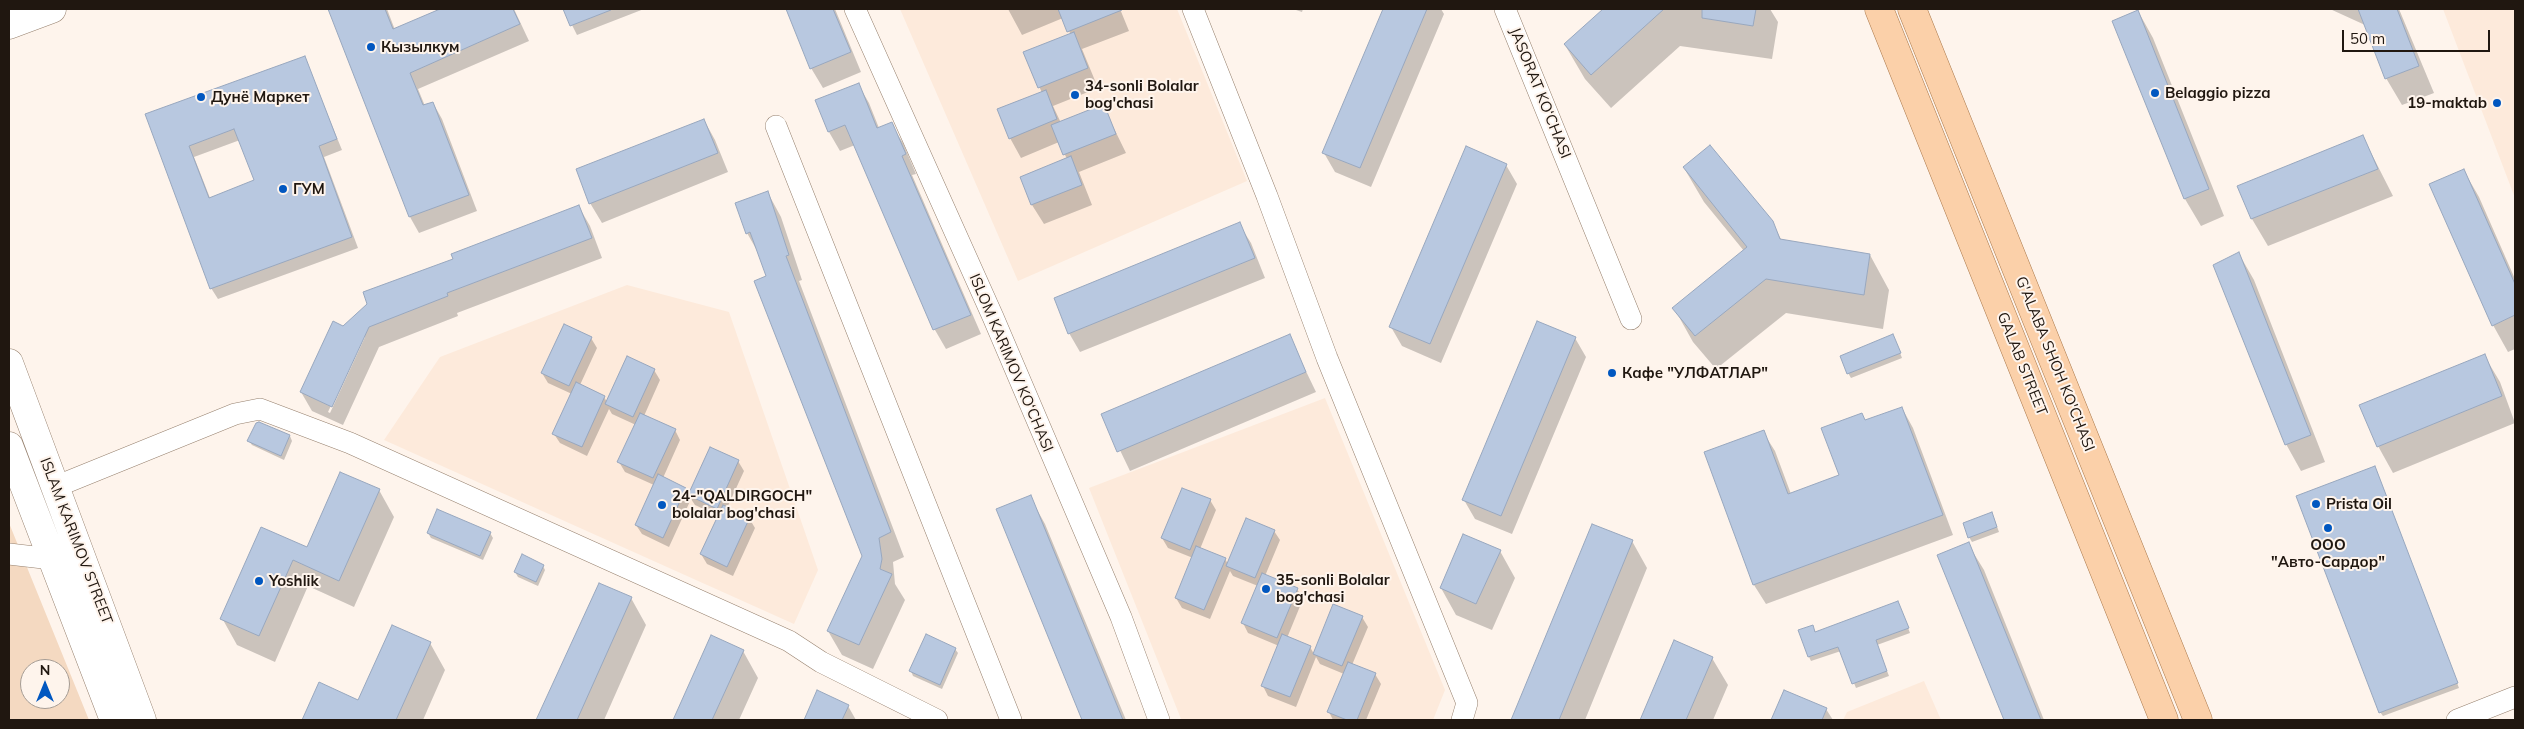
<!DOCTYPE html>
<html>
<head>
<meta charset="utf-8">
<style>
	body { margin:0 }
	#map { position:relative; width:2524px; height:729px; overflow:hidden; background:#fef4ec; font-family:Mulish,sans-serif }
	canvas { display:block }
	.frame { position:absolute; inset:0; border:10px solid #201710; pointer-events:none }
	.north { position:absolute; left:20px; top:659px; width:50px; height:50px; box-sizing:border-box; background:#fef4ec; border:1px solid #a59c94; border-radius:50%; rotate:0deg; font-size:14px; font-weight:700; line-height:20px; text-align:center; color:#201710 }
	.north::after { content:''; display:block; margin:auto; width:18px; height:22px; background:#0157c0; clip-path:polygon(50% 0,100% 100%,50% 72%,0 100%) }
	.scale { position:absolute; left:2342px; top:30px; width:148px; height:22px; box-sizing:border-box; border:2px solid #201710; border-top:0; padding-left:6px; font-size:15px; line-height:18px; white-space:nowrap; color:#201710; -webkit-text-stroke:4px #fef4ec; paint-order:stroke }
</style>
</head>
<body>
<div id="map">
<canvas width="2524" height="729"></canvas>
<div class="frame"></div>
<div class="north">N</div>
<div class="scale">50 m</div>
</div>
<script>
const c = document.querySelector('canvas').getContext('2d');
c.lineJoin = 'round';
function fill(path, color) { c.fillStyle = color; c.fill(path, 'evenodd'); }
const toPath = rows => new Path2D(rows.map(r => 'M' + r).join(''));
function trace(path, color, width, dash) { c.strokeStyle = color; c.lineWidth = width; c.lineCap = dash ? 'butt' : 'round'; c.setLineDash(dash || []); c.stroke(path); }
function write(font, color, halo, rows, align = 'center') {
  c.font = font + ' Mulish,sans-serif'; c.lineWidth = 4; c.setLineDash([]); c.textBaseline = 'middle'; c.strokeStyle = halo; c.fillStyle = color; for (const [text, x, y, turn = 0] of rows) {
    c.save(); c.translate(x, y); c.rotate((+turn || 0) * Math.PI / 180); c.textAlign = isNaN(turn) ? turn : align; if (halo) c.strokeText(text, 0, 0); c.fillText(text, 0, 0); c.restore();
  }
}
fill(toPath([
	[900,9,1177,9,1247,181,1018,281],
	[2443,9,2515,9,2515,198],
	[627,285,729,312,818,570,794,624,384,440,440,357],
	[1325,398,1445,690,1433,720,1183,720,1181,719,1089,488],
	[1924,681,1941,720,1843,720,1847,712]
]), '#fdeadb');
fill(toPath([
	[9,523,89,720,9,720],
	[30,669,60,669,60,699,30,699]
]), '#f4d9c1');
fill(toPath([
	[329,9,387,9,395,30,443,9,514,9,529,41,418,89,425,106,433,103,442,119,477,211,419,233,410,217],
	[564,9,644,9,577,35],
	[787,9,835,9,861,72,823,88,811,68],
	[1008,9,1120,9,1129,31,1082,49,1098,88,1053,106,1061,123,1103,106,1126,153,1079,172,1092,205,1044,224,1032,205,1021,177,1067,159,1059,142,1021,158,1010,138,1042,93,1025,53,1071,35,1063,18,1022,35],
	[1293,9,1303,9,1302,12],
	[1384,9,1441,9,1444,14,1371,187,1335,172,1324,153],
	[1605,9,1770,9,1778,22,1772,59,1680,46,1611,108,1585,79,1565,45],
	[2330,9,2399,9,2434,93,2402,105,2386,78,2365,25],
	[2138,11,2153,38,2224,216,2201,226,2185,199,2114,21],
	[304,57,342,150,324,157,358,248,218,299,211,288,147,115],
	[240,140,256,181,210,198,194,157],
	[858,84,869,103,879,128,891,124,903,143,916,174,912,175,981,334,946,349,935,330,855,145,840,151,829,132],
	[704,120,715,140,728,172,602,223,590,203],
	[2363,137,2393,196,2268,246,2252,219,2239,187],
	[1506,165,1517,184,1441,363,1402,346,1391,327],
	[1684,168,1772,222,1782,241,1870,255,1889,290,1883,329,1786,313,1716,369,1693,342,1674,308,1744,251,1704,202],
	[2464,171,2479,197,2515,279,2515,349,2508,352,2493,325],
	[768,193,781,217,802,280,799,281,904,557,893,562,895,584,905,600,873,669,842,655,828,631,863,556,768,277,759,254,747,233,737,204],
	[579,207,590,226,602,258,457,313,458,316,379,347,343,425,312,411,301,392,343,327,455,260],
	[363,337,365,337,330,413,328,412],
	[1239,224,1251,243,1265,278,1080,352,1069,333],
	[2239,254,2254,280,2325,462,2301,471,2286,444],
	[1289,336,1316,392,1130,471,1103,415],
	[591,338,597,348,580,385,604,397,607,402,654,370,660,380,644,416,675,430,680,440,663,478,685,489,689,495,738,461,744,471,727,508,749,518,755,528,733,576,707,564,701,554,719,516,695,505,691,499,669,547,642,534,636,525,654,485,625,472,619,462,636,425,612,414,609,409,587,456,560,443,554,434,572,394,548,383,542,373],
	[1575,338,1586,357,1512,534,1475,519,1464,500],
	[1895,340,1902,358,1851,378,1848,373],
	[2484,355,2500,382,2515,423,2393,473,2378,446],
	[1902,408,1913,428,1953,535,1766,604,1754,585,1705,453,1763,432,1775,451,1791,494,1840,476,1866,421],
	[256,424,290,436,292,441,284,460,252,445,249,441],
	[2377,472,2459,688,2383,716,2380,712],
	[379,490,394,517,354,607,308,586,275,662,237,645,222,618,261,529,308,549],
	[1030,497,1045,524,1126,720,1084,720,997,510],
	[1210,500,1216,510,1200,549,1225,559,1228,564,1274,531,1280,540,1265,576,1297,589,1303,599,1287,638,1310,647,1314,654,1362,617,1368,627,1352,665,1375,674,1381,684,1366,720,1333,720,1329,712,1344,674,1320,664,1316,657,1296,707,1268,696,1263,686,1279,646,1248,633,1243,623,1258,586,1233,576,1230,571,1210,619,1182,608,1176,598,1193,558,1168,548,1162,538],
	[1994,518,1999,532,1972,542,1969,537],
	[1593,526,1632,541,1647,568,1585,720,1513,720],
	[428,533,490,533,493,538,483,560,431,538],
	[1968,544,1984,570,2044,720,2006,720,1939,555],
	[1500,551,1515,578,1492,630,1456,615,1441,588],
	[543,566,545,570,538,586,518,577,515,572],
	[599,584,631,598,646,625,604,720,538,720],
	[1900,607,1910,633,1877,645,1889,676,1856,688,1841,651,1811,661,1809,657,1812,626,1816,633],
	[712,637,743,651,758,678,739,720,675,720],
	[1674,642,1712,658,1728,685,1713,720,1641,720],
	[430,643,445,670,423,720,303,720,319,684,359,701],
	[955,649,958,653,942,689,913,676,911,671],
	[818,692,848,706,856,720,805,720],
	[1784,692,1826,709,1833,720,1772,720]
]), '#0003');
const building = toPath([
	[328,9,385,9,393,29,440,9,513,9,520,24,410,73,423,105,433,102,469,195,409,217,328,9],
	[563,9,611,9,611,10,570,26,563,9],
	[786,9,833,9,851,52,810,69,786,9],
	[1058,9,1122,9,1122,10,1067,32,1058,9],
	[1383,9,1427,9,1360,168,1322,153,1383,9],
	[1603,9,1664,9,1591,75,1564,44,1603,9],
	[1702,9,1756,9,1753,26,1702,18,1702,9],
	[2358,9,2397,9,2419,66,2385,79,2358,9],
	[2138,10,2209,189,2184,199,2112,21,2138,10],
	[1074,32,1088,68,1038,88,1023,52,1074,32],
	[305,56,337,139,319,146,352,237,210,289,145,114,305,56],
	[234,129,254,180,209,198,189,146,234,129],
	[859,83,877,128,892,122,906,154,902,156,971,315,933,330,845,125,828,132,815,100,859,83],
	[1046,90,1057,119,1009,139,997,109,1046,90],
	[1104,104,1116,134,1063,155,1051,125,1104,104],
	[704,119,718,153,589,204,576,169,704,119],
	[2363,135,2378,169,2251,219,2237,186,2363,135],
	[1710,145,1773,221,1780,239,1870,254,1864,295,1766,279,1695,336,1672,308,1747,247,1683,167,1710,145],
	[1466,146,1507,164,1430,344,1389,327,1466,146],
	[1071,156,1082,185,1031,205,1020,177,1071,156],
	[2464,169,2515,284,2515,315,2492,326,2429,184,2464,169],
	[768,191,789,255,786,256,891,532,879,538,882,559,880,569,892,574,859,645,827,631,862,556,754,281,766,276,750,232,746,234,735,203,768,191],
	[579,205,592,238,447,293,448,296,369,327,332,407,300,392,333,321,343,326,367,304,363,292,453,259,451,254,579,205],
	[1240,222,1255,258,1068,334,1054,298,1240,222],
	[2239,252,2311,435,2285,445,2213,265,2239,252],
	[1537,321,1576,337,1501,516,1462,500,1537,321],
	[564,324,592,337,569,386,541,373,564,324],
	[1290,334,1306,372,1117,452,1101,414,1290,334],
	[1893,334,1901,353,1847,374,1840,356,1893,334],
	[2485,354,2502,396,2377,447,2359,405,2485,354],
	[627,356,655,369,633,417,605,404,627,356],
	[576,382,605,396,582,447,552,434,576,382],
	[1902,407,1943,515,1753,585,1704,452,1764,430,1788,494,1839,475,1821,428,1862,413,1865,420,1902,407],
	[640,413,676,429,653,478,617,462,640,413],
	[259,422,290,435,281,456,247,441,256,423,259,422],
	[710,447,739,460,717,509,688,495,710,447],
	[2375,466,2458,683,2379,713,2296,496,2375,466],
	[340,472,380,489,339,581,293,560,259,636,220,619,261,527,307,547,340,472],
	[658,474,686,488,663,538,635,525,658,474],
	[1182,488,1211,499,1190,550,1161,538,1182,488],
	[1031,495,1123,720,1082,720,996,509,1031,495],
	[723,505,750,517,727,567,700,554,723,505],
	[437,509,491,532,480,556,427,533,437,509],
	[1992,512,1997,527,1968,538,1963,523,1992,512],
	[1246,518,1275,530,1255,578,1226,566,1246,518],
	[1592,524,1633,540,1559,720,1511,720,1592,524],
	[1463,534,1501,550,1476,604,1440,588,1463,534],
	[1969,542,2041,720,2004,720,1937,555,1969,542],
	[1196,546,1226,558,1204,610,1175,598,1196,546],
	[522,554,544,565,536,582,514,572,522,554],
	[1262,573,1298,588,1277,638,1241,623,1262,573],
	[599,583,632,597,577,720,536,720,599,583],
	[1898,601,1909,628,1876,640,1887,671,1852,684,1838,647,1808,657,1798,630,1813,625,1815,632,1898,601],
	[1333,604,1363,616,1342,666,1313,654,1333,604],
	[392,625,431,642,396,720,302,720,319,682,358,700,392,625],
	[926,634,956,648,940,685,909,671,926,634],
	[1282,634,1311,646,1290,697,1261,686,1282,634],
	[711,635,744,650,712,720,673,720,711,635],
	[1674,640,1713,657,1686,720,1640,720,1674,640],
	[1348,662,1376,673,1357,720,1347,720,1327,712,1348,662],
	[817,690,849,705,842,720,804,720,817,690],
	[1784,690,1827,708,1822,720,1771,720,1784,690]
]);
fill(building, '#b8c8e0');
trace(building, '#98a7be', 1);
const street = toPath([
	[855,9,993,317,1121,617,1159,720],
	[1193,9,1267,196,1327,358,1467,703,1462,720],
	[1505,9,1631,319],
	[776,126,1011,720],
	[55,487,235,414,260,409,350,443,789,641,821,662,937,720],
	[9,554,52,559],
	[2457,720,2515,697]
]);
const secondary = toPath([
	[9,25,52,9],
	[9,363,142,720],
	[9,446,114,720]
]);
const primary = toPath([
	[1879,9,2164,720],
	[1912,9,2198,720]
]);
trace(street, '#96806e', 22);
trace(secondary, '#96806e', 29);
trace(primary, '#ac7b4e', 29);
trace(street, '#fff', 21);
trace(secondary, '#fff', 28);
trace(primary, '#fbd0a9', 28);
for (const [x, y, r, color] of [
	[371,47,5,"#0157c0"],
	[2155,93,5,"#0157c0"],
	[1075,95,5,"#0157c0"],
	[201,97,5,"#0157c0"],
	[2497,103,5,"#0157c0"],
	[283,189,5,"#0157c0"],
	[1612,373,5,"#0157c0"],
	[2316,504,5,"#0157c0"],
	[662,505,5,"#0157c0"],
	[2328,528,5,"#0157c0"],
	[259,581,5,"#0157c0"],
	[1266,589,5,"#0157c0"]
]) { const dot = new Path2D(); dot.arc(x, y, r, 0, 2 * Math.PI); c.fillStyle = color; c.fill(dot); trace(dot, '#fef4ec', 2); }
write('bold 15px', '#201710', '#fef4ec', [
	["Кызылкум",381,47],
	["34-sonli Bolalar",1085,86],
	["bog'chasi",1085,103],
	["Belaggio pizza",2165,93],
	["Дунё Маркет",211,97],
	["19-maktab",2487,103,"right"],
	["ГУМ",293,189],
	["Кафе \"УЛФАТЛАР\"",1622,373],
	["24-\"QALDIRGOCH\"",672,496],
	["bolalar bog'chasi",672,513],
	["Prista Oil",2326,504],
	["ООО",2328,545,"center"],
	["\"Авто-Сардор\"",2328,562,"center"],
	["35-sonli Bolalar",1276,580],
	["bog'chasi",1276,597],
	["Yoshlik",269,581]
], 'left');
write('15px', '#201710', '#fef4ec', [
	["JASORAT KO‘CHASI",1540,93,68],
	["ISLOM KARIMOV KO‘CHASI",1011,363,67],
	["GALAB STREET",2022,364,68],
	["G'ALABA SHOH KO'CHASI",2055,364,68],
	["ISLAM KARIMOV STREET",76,541,69]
]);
</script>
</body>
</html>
